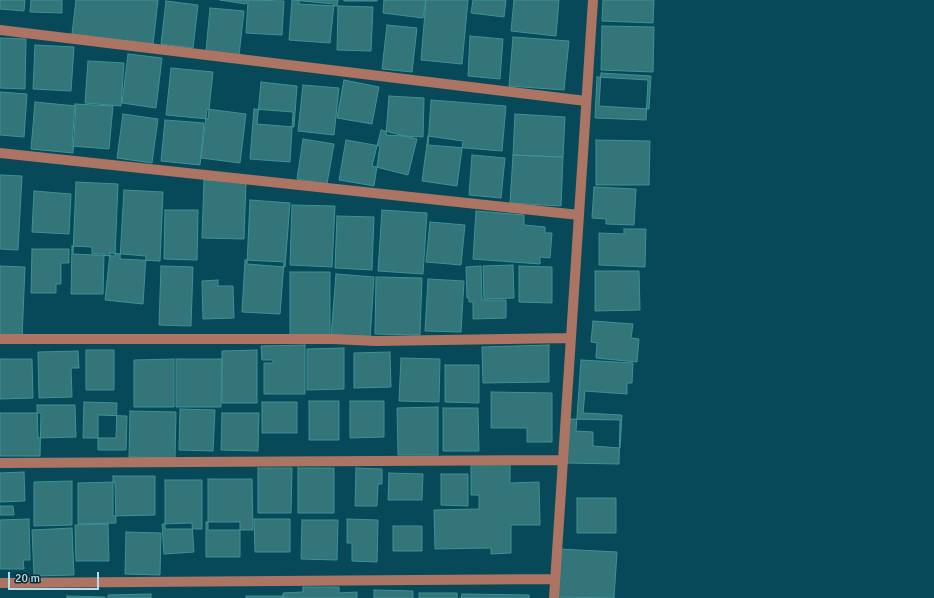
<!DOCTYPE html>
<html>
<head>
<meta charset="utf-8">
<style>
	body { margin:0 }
	#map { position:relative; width:934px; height:598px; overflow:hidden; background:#084959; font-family:Signika,sans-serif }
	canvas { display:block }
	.scale { position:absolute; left:8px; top:572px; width:91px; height:18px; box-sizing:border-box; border:2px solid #b8dce7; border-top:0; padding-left:5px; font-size:12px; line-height:14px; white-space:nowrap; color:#b8dce7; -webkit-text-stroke:3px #0c2d36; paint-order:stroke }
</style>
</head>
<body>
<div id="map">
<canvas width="934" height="598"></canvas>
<div class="scale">20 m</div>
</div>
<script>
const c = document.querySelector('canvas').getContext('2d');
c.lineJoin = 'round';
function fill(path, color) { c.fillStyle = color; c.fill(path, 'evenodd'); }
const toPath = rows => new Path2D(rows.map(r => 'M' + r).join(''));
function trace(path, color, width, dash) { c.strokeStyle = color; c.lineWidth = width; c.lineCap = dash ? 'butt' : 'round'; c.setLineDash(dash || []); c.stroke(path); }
const building = toPath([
	[0,0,25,0,24,11,0,9,0,0],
	[31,0,62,0,62,13,30,12,31,0],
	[76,0,158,0,153,44,72,34,76,0],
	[220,0,247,0,246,4,220,0],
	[248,0,284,1,282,35,246,33,248,0],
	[292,0,334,4,330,43,289,40,292,0],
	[299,0,338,0,337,6,299,4,299,0],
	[344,0,377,0,377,1,344,1,344,0],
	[384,0,426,0,423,18,383,13,384,0],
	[426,0,468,0,462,64,421,60,426,0],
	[473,0,506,0,504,17,471,13,473,0],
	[514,0,559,0,556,36,511,31,514,0],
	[603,0,654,0,653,23,602,21,603,0],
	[166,1,198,5,193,48,161,44,166,1],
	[338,6,373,7,371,51,337,50,338,6],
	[210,8,244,11,239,55,206,51,210,8],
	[387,25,417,28,412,72,382,69,387,25],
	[602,26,654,27,653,72,601,70,602,26],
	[470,36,503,39,500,79,468,76,470,36],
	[513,37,569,41,564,90,509,86,513,37],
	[0,38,26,39,25,89,0,88,0,38],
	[35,45,74,47,71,91,33,89,35,45],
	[128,54,162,58,156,108,122,103,128,54],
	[88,61,124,63,121,106,85,103,88,61],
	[171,68,213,72,208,119,166,115,171,68],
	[601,73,651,76,649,109,599,106,601,73],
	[597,77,648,80,646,120,595,118,597,77],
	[344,80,379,87,372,124,337,118,344,80],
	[261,82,297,86,294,127,257,124,261,82],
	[303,85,339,88,334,135,298,131,303,85],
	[0,92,27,94,24,137,0,135,0,92],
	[389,96,424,98,423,137,386,135,389,96],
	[431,100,506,106,502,151,428,145,431,100],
	[35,102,76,106,73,153,31,149,35,102],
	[75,104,113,106,109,149,72,146,75,104],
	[207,109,246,114,240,163,201,158,207,109],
	[254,109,293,112,290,162,250,159,254,109],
	[123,114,158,119,152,163,117,158,123,114],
	[515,114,565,117,563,157,513,155,515,114],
	[165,120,204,123,200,165,161,161,165,120],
	[381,130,417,139,408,175,372,166,381,130],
	[428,136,463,141,457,186,422,181,428,136],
	[303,139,334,144,327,184,297,179,303,139],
	[346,140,380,146,374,186,339,180,346,140],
	[596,140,650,141,649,185,596,185,596,140],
	[472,155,505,158,501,198,469,195,472,155],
	[513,155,563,157,561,206,510,203,513,155],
	[0,175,22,176,18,250,0,249,0,175],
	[204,180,246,182,244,239,202,238,204,180],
	[76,182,118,184,115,256,73,254,76,182],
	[594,187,636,189,634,225,606,224,606,219,592,218,594,187],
	[124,190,163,192,160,261,120,259,124,190],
	[34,191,71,194,69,234,32,232,34,191],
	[250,200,290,203,285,267,247,264,250,200],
	[292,205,335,206,332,267,290,265,292,205],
	[165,210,198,210,197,260,164,259,165,210],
	[382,210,427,213,423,274,378,271,382,210],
	[476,211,524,215,524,225,545,227,545,233,552,233,550,258,540,257,540,264,473,259,476,211],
	[337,216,374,217,372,270,335,268,337,216],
	[430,222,465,225,461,265,426,262,430,222],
	[624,229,646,229,645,267,599,265,599,233,624,234,624,229],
	[72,246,92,247,92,254,104,254,103,294,71,294,72,246],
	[32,249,69,249,69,263,61,263,61,284,56,284,56,293,31,293,32,249],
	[110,253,146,256,143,304,105,300,110,253],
	[245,260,284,262,280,314,242,312,245,260],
	[513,265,514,298,484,299,483,266,513,265],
	[0,266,25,267,22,339,0,338,0,266],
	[161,266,193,267,191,326,159,325,161,266],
	[481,266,482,300,506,300,506,318,473,319,473,302,469,302,469,298,467,298,466,267,481,266],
	[519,266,552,267,552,303,519,302,519,266],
	[595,271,639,271,640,310,595,311,595,271],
	[290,272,330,272,330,338,290,338,290,272],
	[336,274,374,277,370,340,331,337,336,274],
	[376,277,422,278,420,335,375,334,376,277],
	[428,279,464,281,461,332,425,331,428,279],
	[218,280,218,286,233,286,234,318,203,319,202,281,218,280],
	[593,321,633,324,631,338,639,339,637,362,596,358,597,343,591,342,593,321],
	[305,345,305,394,264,394,264,363,273,363,273,360,262,360,261,346,305,345],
	[549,345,549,382,483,383,482,347,549,345],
	[344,348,344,389,307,390,307,349,344,348],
	[86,350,114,350,114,390,86,390,86,350],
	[257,350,257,403,222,403,222,351,257,350],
	[78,351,79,368,71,368,72,397,39,398,38,352,78,351],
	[390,352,391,387,354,388,354,353,390,352],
	[401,358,440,359,439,402,399,401,401,358],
	[0,359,32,359,33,398,0,399,0,359],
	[174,359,174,407,134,407,134,360,174,359],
	[176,359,222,359,221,407,176,407,176,359],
	[581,360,633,363,632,383,627,383,627,394,585,391,583,413,622,415,620,448,593,446,593,432,576,431,581,360],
	[445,365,479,365,479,403,445,402,445,365],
	[491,392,552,393,552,442,527,442,527,428,491,428,491,392],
	[309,401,339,401,339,440,309,440,309,401],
	[350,401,384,401,384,437,350,438,350,401],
	[84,402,117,403,116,438,83,438,84,402],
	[262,402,297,402,297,433,262,433,262,402],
	[37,405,75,405,76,437,38,438,37,405],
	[438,407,438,455,398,455,397,408,438,407],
	[443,408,478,408,479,451,443,451,443,408],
	[180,409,215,410,213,451,179,450,180,409],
	[130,411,176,412,175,458,129,457,130,411],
	[0,413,41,413,40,456,0,456,0,413],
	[222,413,259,413,258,451,221,450,222,413],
	[98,415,127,416,126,450,98,450,98,415],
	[568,419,620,420,619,464,567,463,568,419],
	[471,464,510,464,510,483,539,482,540,525,511,525,511,553,491,554,491,548,435,549,434,510,479,509,479,495,471,495,471,464],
	[258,468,292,468,291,513,258,513,258,468],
	[298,468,334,468,334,513,298,513,298,468],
	[356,468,382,469,382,484,378,484,377,506,355,506,356,468],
	[24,472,25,501,0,502,0,473,24,472],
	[389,473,423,474,422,500,388,500,389,473],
	[441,474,468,474,468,506,441,505,441,474],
	[113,476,155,476,155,515,113,516,113,476],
	[208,479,252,479,253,530,208,530,208,479],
	[165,480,202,480,202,529,165,529,165,480],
	[72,481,72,525,34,526,34,482,72,481],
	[115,482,116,523,78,524,78,483,115,482],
	[577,498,616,498,616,533,577,533,577,498],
	[0,506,13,506,14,515,0,515,0,506],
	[29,519,30,560,23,560,24,569,0,569,0,520,29,519],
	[254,519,290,519,290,552,255,552,254,519],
	[347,519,378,520,377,562,352,561,352,543,347,543,347,519],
	[302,520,338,520,337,560,301,559,302,520],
	[206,522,240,522,240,557,206,557,206,522],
	[192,523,194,552,164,554,162,524,192,523],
	[108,524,109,561,76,561,75,525,108,524],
	[393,526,422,526,422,551,393,551,393,526],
	[72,528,74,575,34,576,32,530,72,528],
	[126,532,161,533,160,575,125,574,126,532],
	[559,549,617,552,614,598,556,597,559,549],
	[303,587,339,587,339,593,357,592,357,598,283,598,283,593,303,592,303,587],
	[374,590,413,591,413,598,374,598,374,590],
	[419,593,457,593,457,598,419,598,419,593],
	[151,594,151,598,108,598,108,595,151,594],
	[462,594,529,595,529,598,461,598,462,594],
	[67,596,105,597,105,598,67,598,67,596],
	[246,596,284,596,284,598,246,598,246,596]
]);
fill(building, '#337578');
trace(building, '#3e9296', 1);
trace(toPath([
	[0,30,586,101],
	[0,153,579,215],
	[0,339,333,339,376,341,571,338],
	[0,463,563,460],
	[0,583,555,579],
	[554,598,593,0]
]), '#ac7563', 10);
</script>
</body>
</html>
